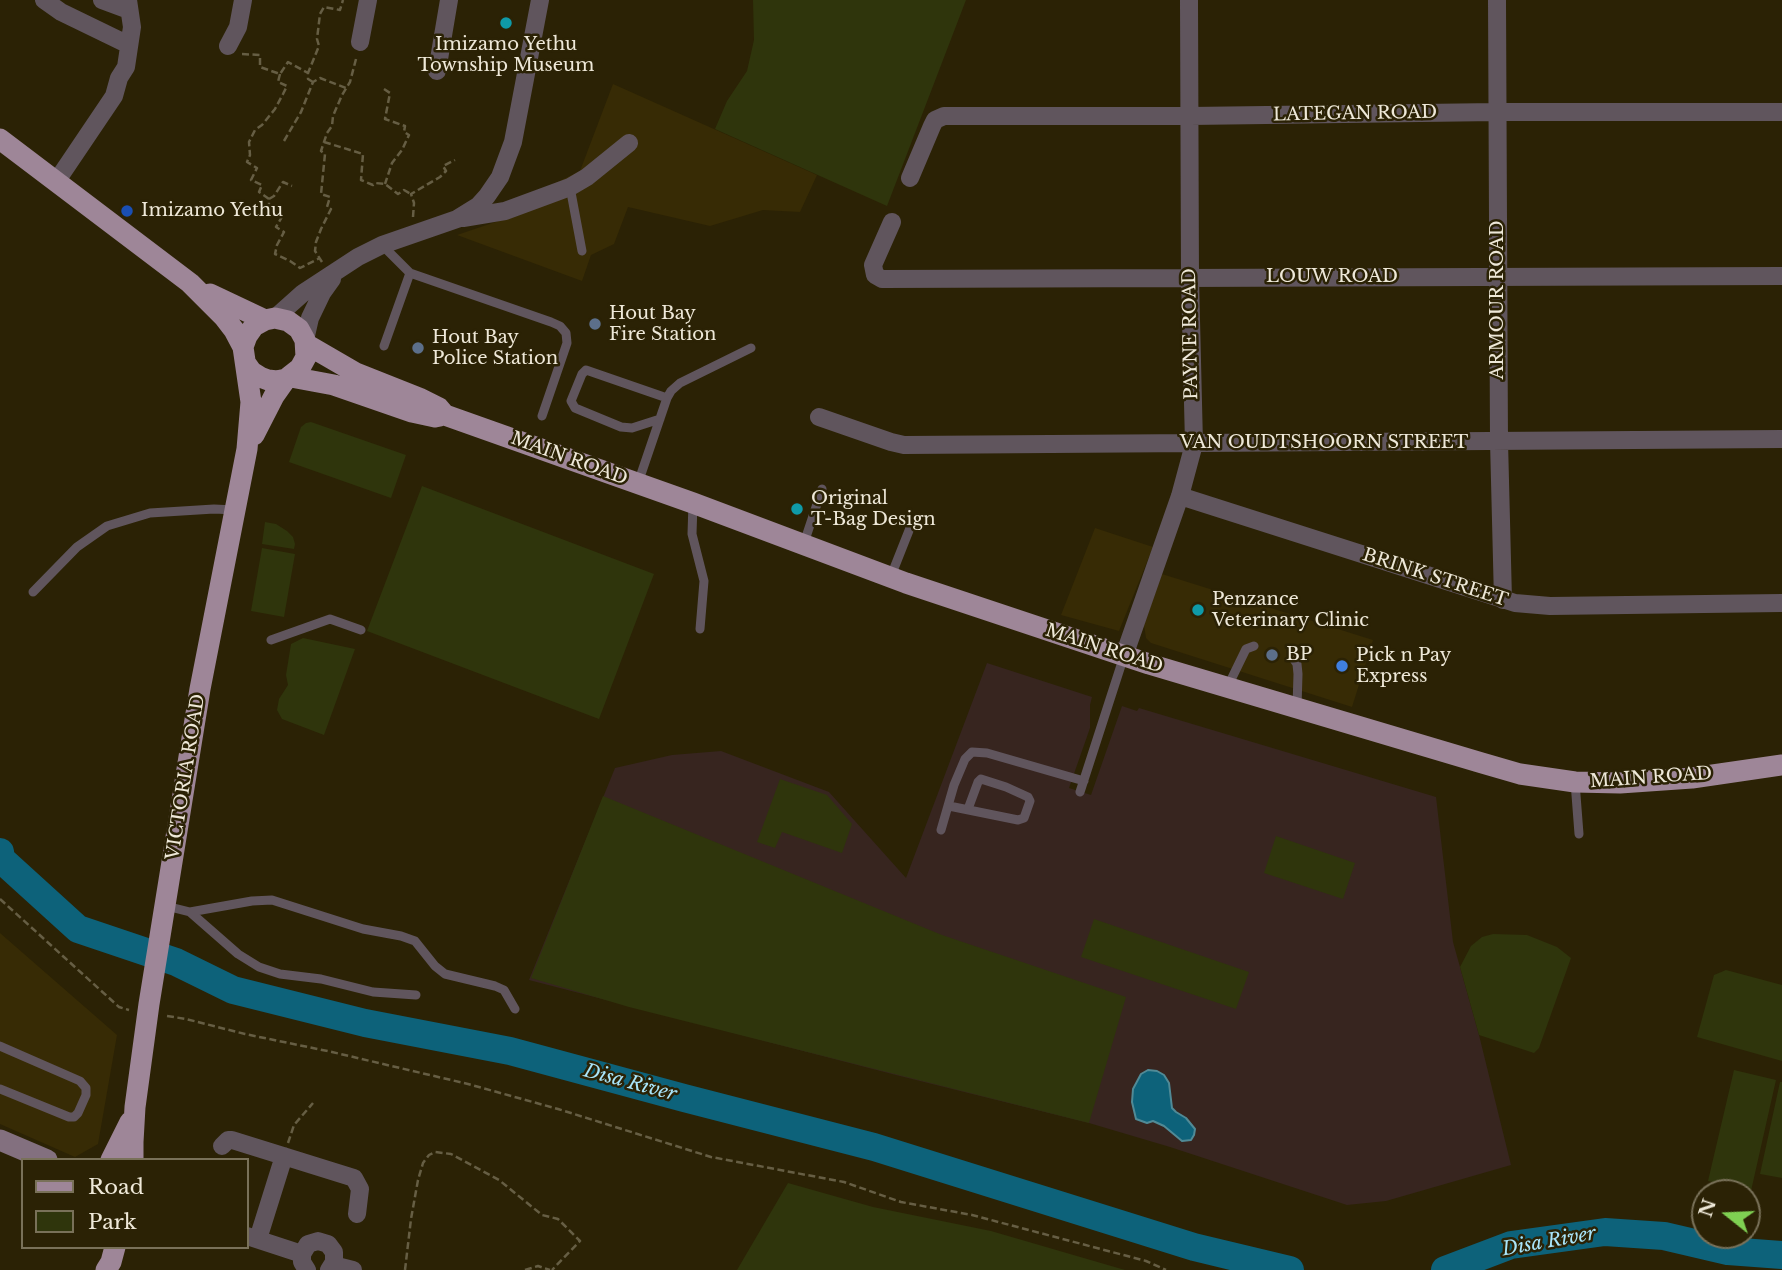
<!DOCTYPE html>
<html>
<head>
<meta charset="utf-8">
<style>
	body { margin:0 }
	#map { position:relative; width:1782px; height:1270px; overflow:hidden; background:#2b2205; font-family:"Libre Baskerville",serif }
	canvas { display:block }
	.legend { position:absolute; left:21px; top:1158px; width:228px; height:91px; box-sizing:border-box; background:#2b2205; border:2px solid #797159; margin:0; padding:9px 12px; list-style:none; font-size:21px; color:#eee8d8 }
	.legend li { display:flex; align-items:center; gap:14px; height:35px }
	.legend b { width:35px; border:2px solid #797159 }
	.north { position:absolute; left:1691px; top:1179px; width:70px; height:70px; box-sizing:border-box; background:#2b2205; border:2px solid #797159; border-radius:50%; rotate:288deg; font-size:19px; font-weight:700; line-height:28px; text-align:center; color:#eee8d8 }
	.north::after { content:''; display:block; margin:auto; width:24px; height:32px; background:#7fd052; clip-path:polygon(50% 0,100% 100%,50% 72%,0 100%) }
</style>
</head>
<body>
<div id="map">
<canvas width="1782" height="1270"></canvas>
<ul class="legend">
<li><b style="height:9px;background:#9e8698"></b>Road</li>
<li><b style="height:19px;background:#2f350c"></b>Park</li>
</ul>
<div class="north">N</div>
</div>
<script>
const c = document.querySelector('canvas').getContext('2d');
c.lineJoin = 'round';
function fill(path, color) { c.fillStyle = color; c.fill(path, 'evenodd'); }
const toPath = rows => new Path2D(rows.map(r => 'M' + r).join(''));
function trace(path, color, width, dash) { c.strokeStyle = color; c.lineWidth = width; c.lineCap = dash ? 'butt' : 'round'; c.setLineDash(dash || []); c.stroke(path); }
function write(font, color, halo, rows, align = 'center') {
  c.font = font + ' "Libre Baskerville",serif'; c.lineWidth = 5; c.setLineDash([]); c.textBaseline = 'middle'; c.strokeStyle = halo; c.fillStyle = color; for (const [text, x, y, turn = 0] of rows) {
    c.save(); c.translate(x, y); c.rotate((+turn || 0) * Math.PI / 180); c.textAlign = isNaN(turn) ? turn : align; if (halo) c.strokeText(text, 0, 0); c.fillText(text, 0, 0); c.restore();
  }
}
fill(toPath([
	[613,84,817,175,800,212,763,210,710,226,628,207,614,244,591,255,582,281,457,235,534,209,531,195,580,171],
	[1095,528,1153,547,1119,631,1061,615],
	[1162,574,1373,640,1352,707,1151,643,1146,638,1144,625],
	[0,933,117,1035,98,1144,75,1157,0,1124]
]), '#372b05');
fill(toPath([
	[987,663,1092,697,1090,705,1090,728,1069,788,1091,795,1122,706,1137,711,1139,708,1436,797,1453,942,1479,1035,1511,1165,1386,1201,1347,1205,1170,1147,1089,1123,896,1075,529,980,615,768,672,755,721,751,829,792,906,878]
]), '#37251f');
fill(toPath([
	[753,0,966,0,887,206,715,129,727,101,747,71,754,40],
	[311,422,406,455,391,498,289,462,301,427,306,423],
	[422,486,654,574,599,719,367,631],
	[265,522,276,524,287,531,293,537,295,544,294,549,262,544],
	[262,548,295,554,284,617,251,611],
	[303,638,355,649,324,735,282,719,277,710,279,699,288,685,286,675,291,644],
	[780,779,827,795,852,824,842,853,782,832,775,848,757,842],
	[603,796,942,935,1126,997,1089,1123,629,1007,531,978],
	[1276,836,1355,863,1343,899,1264,873],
	[1094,919,1249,972,1236,1009,1081,957],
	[1493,934,1527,935,1557,947,1571,958,1539,1048,1534,1053,1479,1035,1460,967,1471,946,1482,937],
	[1726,970,1782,985,1782,1061,1697,1037,1714,975],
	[1734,1070,1776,1080,1751,1191,1708,1181],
	[1780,1082,1782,1082,1782,1178,1760,1174],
	[788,1183,873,1207,991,1231,1125,1270,737,1270]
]), '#2f350c');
const water = toPath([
	[1148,1070,1157,1071,1164,1075,1169,1083,1172,1108,1176,1112,1186,1118,1195,1129,1194,1135,1191,1140,1182,1141,1164,1126,1153,1121,1147,1123,1136,1119,1132,1102,1133,1089,1141,1074,1148,1070]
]);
fill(water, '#0d627a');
trace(water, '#508a96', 2);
trace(toPath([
	[0,852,1,859,78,929,176,962,233,990,365,1023,510,1051,684,1098,874,1147,1194,1247,1290,1270],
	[1445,1270,1511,1245,1605,1232,1664,1236,1728,1251,1782,1255]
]), '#0d627a', 28);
trace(toPath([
	[242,54,260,55,260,67,280,74,288,62,308,73],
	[280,74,278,82,287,86,283,94,275,109,262,125,255,130,249,142,250,155,247,162,257,168,251,180,262,185,259,192,269,199,269,207,283,215,276,227,284,232,277,245,275,254,290,261,300,268,320,258],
	[313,82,308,79,308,73,319,46,317,39,320,14,324,7,340,10,343,0],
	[384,89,390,93,385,119,405,126,404,132,409,135,402,150,392,163,385,184],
	[284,141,301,112,313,82,320,78,346,88],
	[324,142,363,154,361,180,373,185,375,183,385,184,398,194,404,190,411,194],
	[269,199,274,196,283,182,292,186],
	[413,217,414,203,411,194,440,177,446,171,443,166,455,160],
	[322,262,315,251,316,242,321,229,331,209,327,207,330,197,321,194,325,154,321,151,327,133,332,126,333,116,342,95,350,82,356,59],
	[0,899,119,1007,129,1010],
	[167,1016,186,1019,245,1034,332,1052,468,1084,558,1109,711,1157,844,1182,901,1202,972,1215,1146,1261,1166,1270],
	[288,1143,294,1125,313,1103],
	[405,1270,411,1219,418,1180,423,1163,429,1155,435,1152,451,1154,499,1180,542,1215,558,1219,580,1241,552,1270],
	[525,1270,538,1266,550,1270]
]), '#665e44', 2.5, [7, 3.5]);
trace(toPath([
	[570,187,582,251],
	[382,245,410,273,384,346],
	[410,273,551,322,560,326,566,333,567,343,542,416],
	[660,419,632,428,621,427,575,408,571,401,582,374,586,370,667,398],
	[638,483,667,398,671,391,680,383,751,348],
	[693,503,692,534,704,581,700,629],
	[804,543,822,489],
	[891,576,912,523],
	[33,592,77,547,107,526,150,513,214,509,235,510],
	[271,640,330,619,361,630],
	[1293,658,1297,664,1298,674,1297,707],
	[1228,686,1246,649,1254,646],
	[1575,782,1579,834],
	[1080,792,1124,656],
	[949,806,1018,820,1024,818,1030,801,1028,797,1006,787,981,779,978,782,968,809],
	[941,830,954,785,965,759,972,752,987,753,1084,781],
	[166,906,190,912,252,901,272,900,363,929,401,936,415,941,435,966,445,974,495,986,504,990,515,1009],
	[190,912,238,954,259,967,280,974,321,979,373,992,416,995],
	[0,1046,80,1081,86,1088,86,1095,78,1113,74,1117,69,1117,0,1089]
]), '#60555d', 9);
trace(toPath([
	[44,0,61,12,129,45],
	[102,0,129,10],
	[1497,0,1499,441,1503,600],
	[360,42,368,0],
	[228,46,238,27,243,0],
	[437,71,449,0],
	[910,178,932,126,935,120,944,116,1190,116,1497,112,1782,112],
	[56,182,114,96,119,78,126,67,132,27,128,0],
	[463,218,505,211,570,187,587,177,629,143],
	[892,222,873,265,875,275,882,279,1782,276],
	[275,318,303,293,358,257,382,245,457,219,478,206,487,196,500,177,513,142,540,0],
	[305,340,310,318,322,293,332,279],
	[819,417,891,442,904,445,1782,439],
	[1180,496,1515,603,1550,606,1782,603],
	[1124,656,1180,496,1194,444,1190,278,1189,0],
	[222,1146,228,1140,232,1140,354,1178,360,1189,357,1214],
	[247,1236,302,1254],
	[258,1239,284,1156],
	[333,1265,353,1270],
	[307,1270,302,1262,302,1254,308,1244,318,1241,328,1244,334,1252,334,1262,329,1270]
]), '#60555d', 18);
trace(toPath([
	[0,1140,47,1160]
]), '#83707f', 21);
trace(toPath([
	[0,139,190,283,224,317,234,330,243,347],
	[210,294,265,320],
	[306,344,356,373,419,398,439,408,445,415,693,503,906,583,1149,664,1482,763,1520,774,1575,782,1620,783,1692,778,1782,765],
	[291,377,334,385,412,412,435,417,440,416],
	[254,435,274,396,286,379],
	[111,1160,130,1122],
	[133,1160,133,1142,135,1107,149,1004,200,689,247,449,251,402,243,347,247,336,254,326,265,320,275,318,288,321,299,329,305,340,306,357,300,368,286,379,277,381,268,380,260,377,252,372,247,365],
	[106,1270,111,1262,115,1247]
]), '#9e8698', 21);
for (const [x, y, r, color] of [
	[506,23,7,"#0f9aa8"],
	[127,211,7,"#1a4fb4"],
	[595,324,7,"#5c6f8a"],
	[418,348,7,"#5c6f8a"],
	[797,509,7,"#0f9aa8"],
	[1198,610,7,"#0f9aa8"],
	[1272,655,7,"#5c6f8a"],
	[1342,666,7,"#3f7fe0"]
]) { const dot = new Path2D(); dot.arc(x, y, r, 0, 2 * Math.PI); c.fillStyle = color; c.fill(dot); trace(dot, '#2b2205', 2.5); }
write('18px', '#eee8d8', '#2b2205', [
	["Imizamo Yethu",506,45,"center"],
	["Township Museum",506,66,"center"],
	["Imizamo Yethu",141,211],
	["Hout Bay",609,314],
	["Fire Station",609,335],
	["Hout Bay",432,338],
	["Police Station",432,359],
	["Original",811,499],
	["T-Bag Design",811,520],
	["Penzance",1212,600],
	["Veterinary Clinic",1212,621],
	["BP",1286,655],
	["Pick n Pay",1356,656],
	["Express",1356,677]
], 'left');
write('18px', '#eee8d8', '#2b2205', [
	["LATEGAN ROAD",1355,114,-1],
	["LOUW ROAD",1332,277],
	["ARMOUR ROAD",1498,300,-90],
	["PAYNE ROAD",1191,334,-91],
	["VAN OUDTSHOORN STREET",1324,443],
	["MAIN ROAD",569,459,20],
	["BRINK STREET",1435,578,18],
	["MAIN ROAD",1104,649,18],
	["VICTORIA ROAD",186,777,-81],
	["MAIN ROAD",1651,778,-4]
]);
write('italic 19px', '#a9e5fa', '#2b2205', [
	["Disa River",630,1083,15],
	["Disa River",1549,1242,-10]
]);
</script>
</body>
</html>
